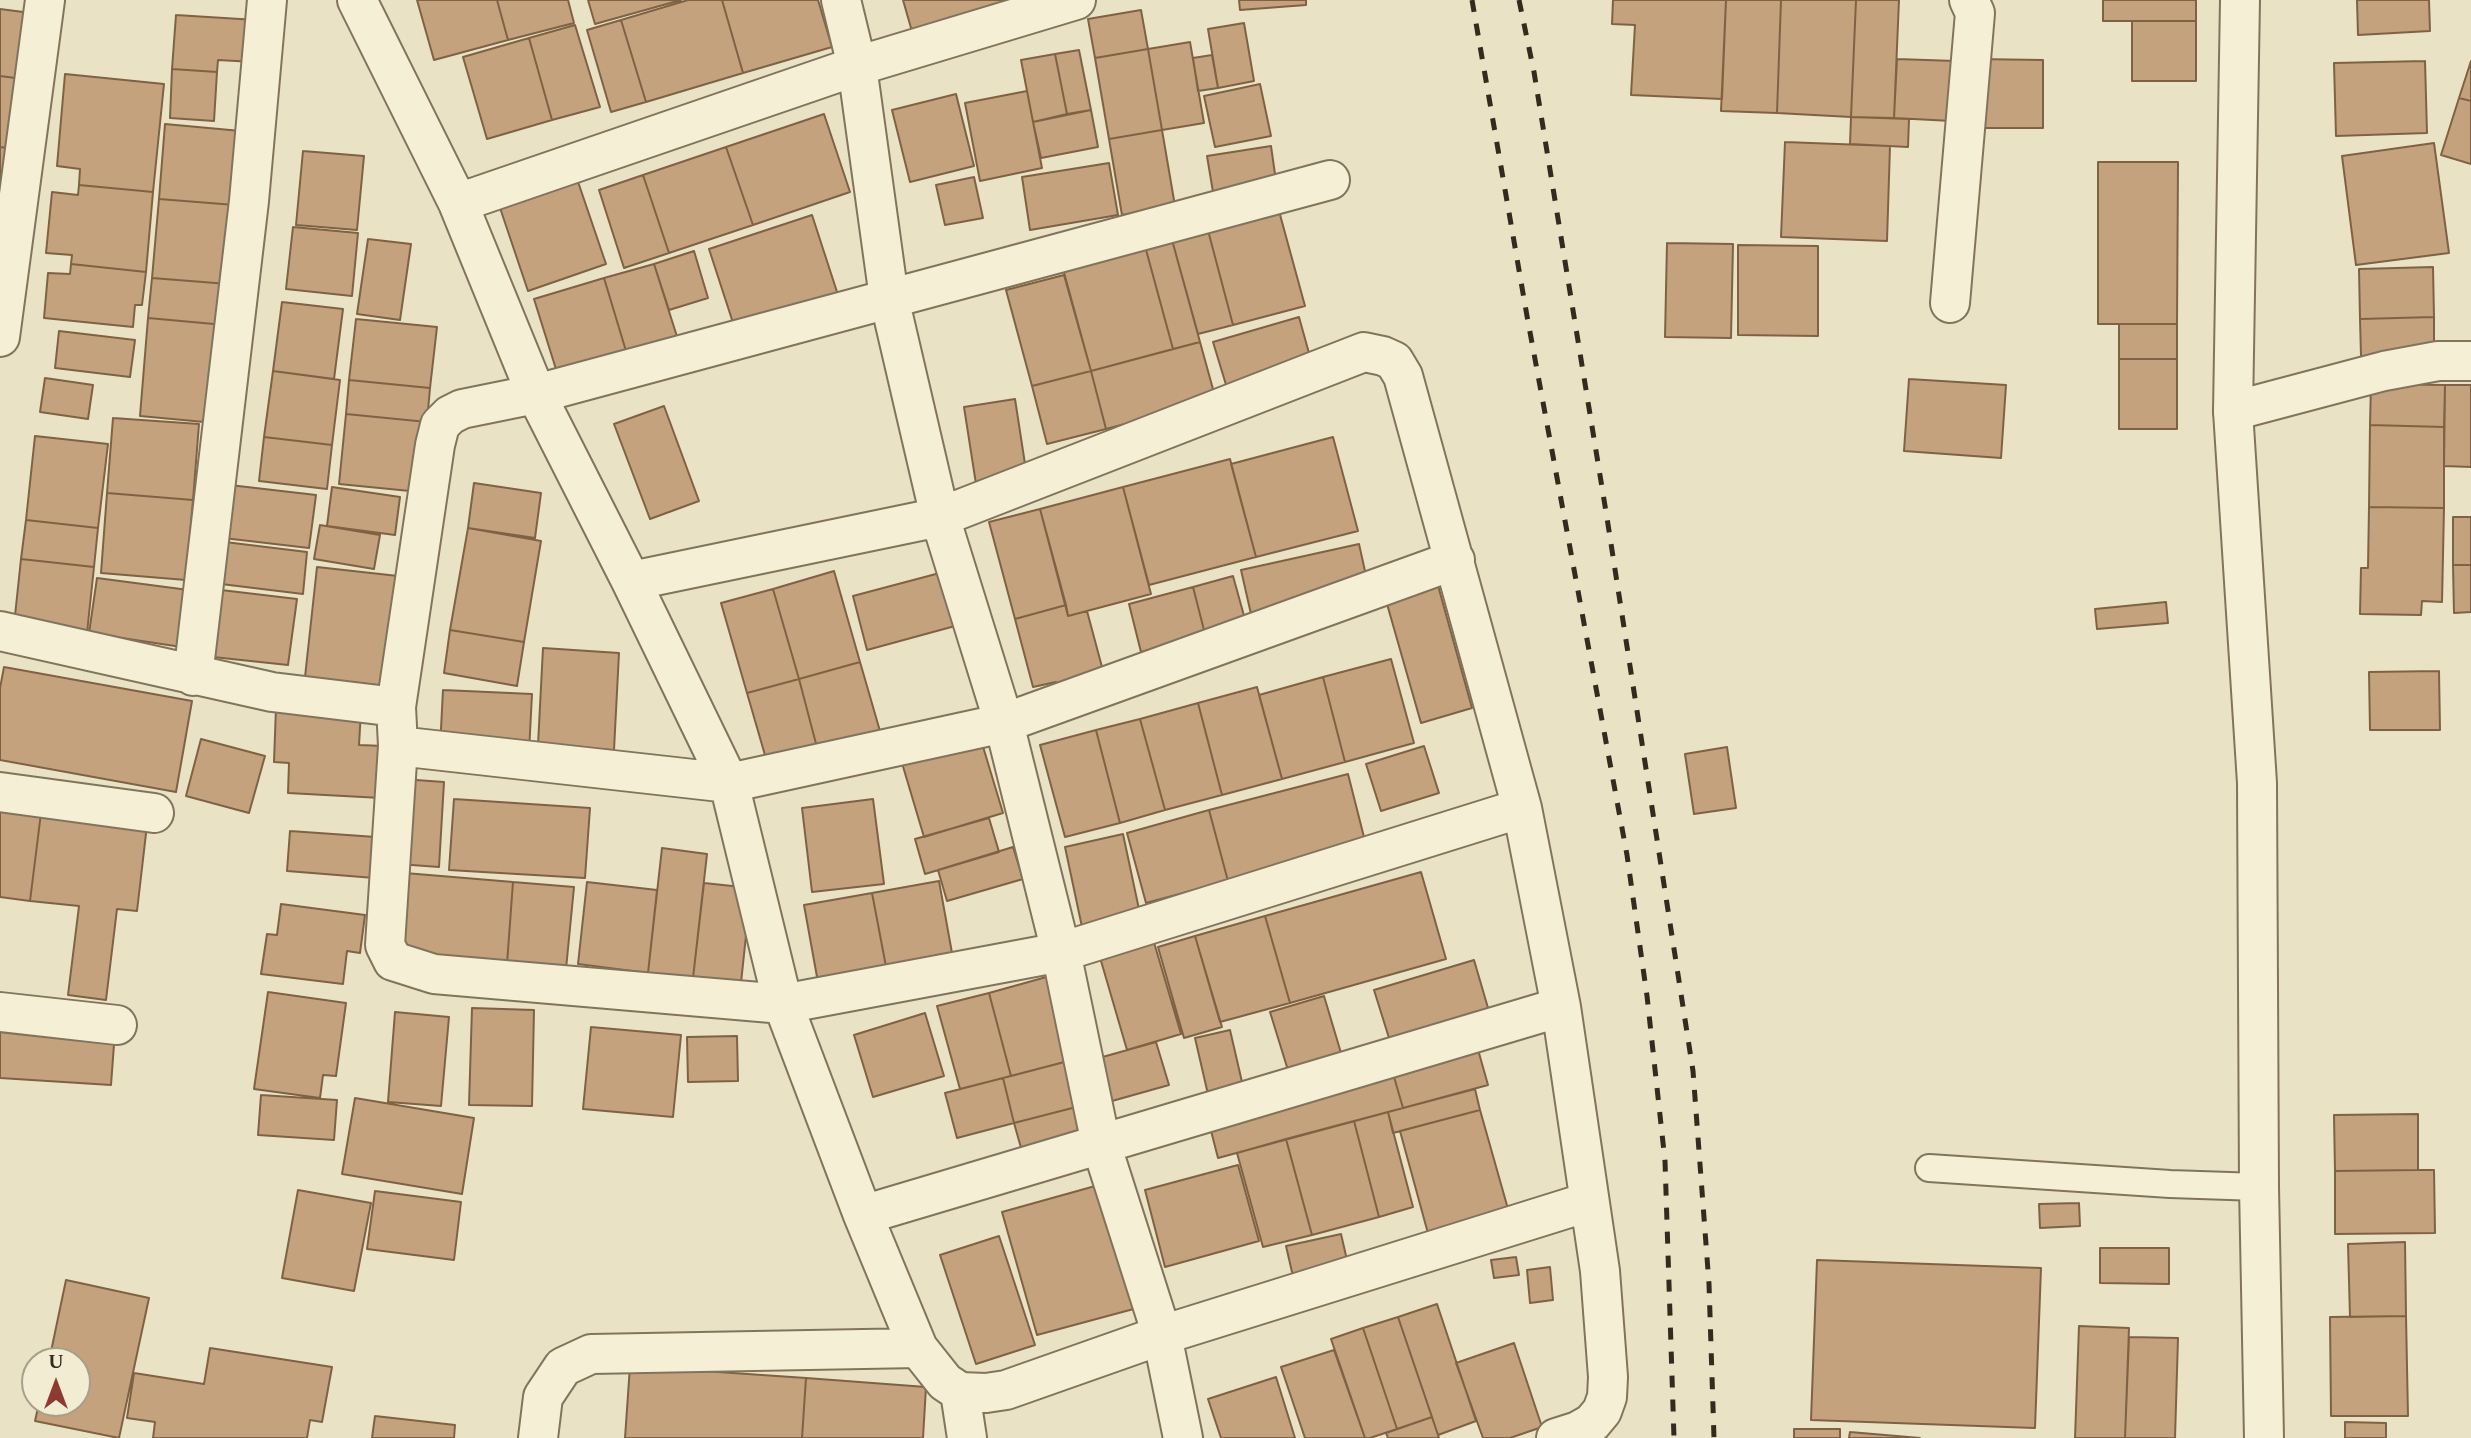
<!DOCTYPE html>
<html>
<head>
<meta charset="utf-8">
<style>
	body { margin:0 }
	#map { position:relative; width:2471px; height:1438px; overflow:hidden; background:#eae2c4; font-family:Spectral,serif }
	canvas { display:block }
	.north { position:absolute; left:21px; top:1347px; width:70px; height:70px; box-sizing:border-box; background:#f2ecd3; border:2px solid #a69f8b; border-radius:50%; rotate:0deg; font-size:19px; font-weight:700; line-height:28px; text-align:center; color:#342b1f }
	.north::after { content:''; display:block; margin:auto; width:24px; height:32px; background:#8c3b32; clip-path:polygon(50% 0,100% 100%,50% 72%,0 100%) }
</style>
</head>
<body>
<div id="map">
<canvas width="2471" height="1438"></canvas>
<div class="north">U</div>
</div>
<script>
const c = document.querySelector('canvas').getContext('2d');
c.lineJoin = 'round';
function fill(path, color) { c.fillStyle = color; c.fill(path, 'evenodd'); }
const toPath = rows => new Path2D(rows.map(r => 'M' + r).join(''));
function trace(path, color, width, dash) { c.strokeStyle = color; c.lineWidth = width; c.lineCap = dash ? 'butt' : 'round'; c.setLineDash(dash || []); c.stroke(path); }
const building = toPath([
	[417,0,497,0,508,40,434,60,417,0],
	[497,0,568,0,574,23,508,40,497,0],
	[588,0,681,0,595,24,588,0],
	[688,0,722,0,743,73,646,102,621,20,688,0],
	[722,0,818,0,832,47,743,73,722,0],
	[903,0,1014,0,913,35,903,0],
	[1239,0,1306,0,1306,5,1240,10,1239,0],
	[1613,0,1726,0,1722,99,1631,95,1635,25,1612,24,1613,0],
	[1726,0,1781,0,1777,113,1721,111,1726,0],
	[1781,0,1856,0,1851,117,1777,113,1781,0],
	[1856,0,1899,0,1894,118,1851,117,1856,0],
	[2103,0,2196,0,2196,21,2103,21,2103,0],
	[2357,0,2429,0,2430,31,2358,35,2357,0],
	[0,9,31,13,23,79,0,76,0,9],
	[1141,10,1148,49,1095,58,1088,19,1141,10],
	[176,15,256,20,254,62,218,60,217,72,172,69,176,15],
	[621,20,646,102,611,112,587,30,621,20],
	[2132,21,2196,21,2196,81,2132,81,2132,21],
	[1244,23,1254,81,1218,88,1208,29,1244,23],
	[575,25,600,107,552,120,529,38,575,25],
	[529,38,552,120,487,139,463,57,529,38],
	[1190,42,1204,123,1162,130,1148,49,1190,42],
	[1148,49,1162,130,1109,139,1095,58,1148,49],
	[1079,50,1091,110,1067,114,1055,54,1079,50],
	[1055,54,1067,114,1033,122,1021,60,1055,54],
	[1212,55,1218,88,1198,91,1193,58,1212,55],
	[1897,59,1955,61,1952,121,1894,118,1897,59],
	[1975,59,2043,60,2043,128,1974,128,1975,59],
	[2425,61,2427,133,2336,136,2334,63,2425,61],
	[2471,61,2471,101,2459,98,2471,61],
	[172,69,217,72,214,121,170,118,172,69],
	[65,74,164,84,153,192,79,185,80,169,57,166,65,74],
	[0,76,23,79,14,149,0,147,0,76],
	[1260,84,1271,136,1215,147,1204,96,1260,84],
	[1027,91,1042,168,980,181,965,103,1027,91],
	[956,94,974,166,910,182,892,110,956,94],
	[2459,98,2471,101,2471,164,2441,155,2459,98],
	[1091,110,1098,147,1041,158,1033,122,1091,110],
	[824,114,850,192,753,225,726,147,824,114],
	[1851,117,1909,119,1908,147,1850,144,1851,117],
	[165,124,241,131,235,205,159,199,165,124],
	[1162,130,1175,206,1122,215,1109,139,1162,130],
	[1785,142,1890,146,1887,241,1781,237,1785,142],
	[2434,143,2449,253,2356,265,2342,156,2434,143],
	[1271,146,1276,181,1213,192,1207,156,1271,146],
	[0,147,14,149,0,220,0,147],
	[726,147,753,225,669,253,643,175,726,147],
	[303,151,364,156,357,230,296,225,303,151],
	[2098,162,2178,162,2177,324,2098,324,2098,162],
	[1109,163,1118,215,1030,230,1022,177,1109,163],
	[574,170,606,264,528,291,496,196,574,170],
	[643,175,669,253,624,268,599,190,643,175],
	[974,177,983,218,945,225,936,185,974,177],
	[79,185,153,192,146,272,71,264,72,255,46,253,52,192,78,195,79,185],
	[159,199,235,205,228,284,152,278,159,199],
	[1276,200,1305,306,1233,325,1205,219,1276,200],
	[812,215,839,298,736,332,709,249,812,215],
	[1205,219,1233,325,1198,334,1169,229,1205,219],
	[293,227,358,233,352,296,286,289,293,227],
	[1169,229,1200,342,1173,349,1142,235,1169,229],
	[1142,235,1173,349,1091,371,1060,258,1142,235],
	[368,239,411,244,400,320,357,314,368,239],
	[1667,243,1733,244,1731,338,1665,337,1667,243],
	[1738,245,1818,246,1818,336,1738,335,1738,245],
	[694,251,708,298,669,310,654,264,694,251],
	[71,264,146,272,142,305,135,305,133,327,44,318,48,273,70,274,71,264],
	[654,264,680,346,629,361,604,278,654,264],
	[2433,267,2434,317,2360,319,2359,269,2433,267],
	[1064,275,1091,371,1032,386,1006,290,1064,275],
	[152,278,228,284,225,325,148,318,152,278],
	[604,278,629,361,560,382,534,299,604,278],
	[282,302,343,309,334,379,273,371,282,302],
	[1299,317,1312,364,1227,388,1213,342,1299,317],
	[2434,317,2434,355,2361,356,2360,319,2434,317],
	[148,318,225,325,215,423,140,416,148,318],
	[356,319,437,327,430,388,349,380,356,319],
	[2119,324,2177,324,2177,359,2119,359,2119,324],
	[59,331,135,340,130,377,55,368,59,331],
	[1200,342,1216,400,1106,429,1091,371,1200,342],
	[2119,359,2177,359,2177,429,2119,429,2119,359],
	[273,371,340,380,332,445,264,437,273,371],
	[1091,371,1106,429,1047,444,1032,386,1091,371],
	[45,378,93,385,88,419,40,412,45,378],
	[1909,379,2006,385,2001,458,1904,451,1909,379],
	[349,380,430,388,427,422,346,414,349,380],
	[2371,384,2445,385,2444,427,2370,425,2371,384],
	[2445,385,2471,385,2471,467,2444,466,2445,385],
	[1015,399,1027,477,976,484,964,407,1015,399],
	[664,406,699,501,650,519,614,424,664,406],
	[346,414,427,422,420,492,339,484,346,414],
	[113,418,199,424,193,500,107,493,113,418],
	[2370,425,2444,427,2444,508,2369,507,2370,425],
	[35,436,108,444,98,528,26,520,35,436],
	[264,437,332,445,327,489,259,481,264,437],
	[1333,437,1358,531,1256,557,1231,464,1333,437],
	[1230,459,1256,557,1149,585,1123,487,1230,459],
	[474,483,541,493,535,538,468,528,474,483],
	[221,484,316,495,309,548,215,537,221,484],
	[332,487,400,497,395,535,327,526,332,487],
	[1123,487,1151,594,1068,616,1040,509,1123,487],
	[107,493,193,500,186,580,101,573,107,493],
	[2369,507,2444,508,2442,602,2422,601,2421,615,2360,614,2361,568,2368,568,2369,507],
	[1040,509,1066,605,1015,619,989,522,1040,509],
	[2453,517,2471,517,2471,565,2453,565,2453,517],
	[26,520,98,528,94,567,21,559,26,520],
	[320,525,380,535,374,569,314,559,320,525],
	[468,528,541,541,524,642,450,630,468,528],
	[225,542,307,552,303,594,221,584,225,542],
	[1359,544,1369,589,1251,614,1241,570,1359,544],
	[21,559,94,567,87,633,14,625,21,559],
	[2453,565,2471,565,2471,612,2454,613,2453,565],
	[317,567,407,577,395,687,305,677,317,567],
	[951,570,966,623,867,650,853,596,951,570],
	[834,571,860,662,799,679,773,589,834,571],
	[1233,576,1246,623,1205,634,1193,587,1233,576],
	[97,578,196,591,188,648,89,633,97,578],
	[1437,582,1472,708,1421,723,1385,597,1437,582],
	[1193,587,1205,634,1141,652,1129,604,1193,587],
	[773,589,799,679,747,693,721,603,773,589],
	[221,590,297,599,288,665,213,657,221,590],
	[2166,602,2168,623,2097,629,2095,609,2166,602],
	[1066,605,1068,616,1087,611,1106,682,1059,694,1056,682,1033,687,1015,619,1066,605],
	[450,630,524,642,517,686,444,673,450,630],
	[543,648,619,653,614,750,538,745,543,648],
	[1391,659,1414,743,1345,762,1323,677,1391,659],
	[860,662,882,738,819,755,799,679,860,662],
	[4,667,192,701,176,792,0,760,0,688,4,667],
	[2439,671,2440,730,2370,730,2369,672,2439,671],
	[1323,677,1345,762,1282,779,1259,695,1323,677],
	[799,679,819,755,769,769,747,693,799,679],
	[1257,687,1282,779,1222,795,1198,703,1257,687],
	[443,690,532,694,529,752,440,748,443,690],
	[1198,703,1222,795,1165,810,1140,719,1198,703],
	[276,707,361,711,359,745,384,746,381,798,288,793,289,763,274,762,276,707],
	[1140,719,1165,810,1120,823,1096,730,1140,719],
	[978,730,1003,813,924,837,899,753,978,730],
	[1096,730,1120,823,1065,837,1040,745,1096,730],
	[201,739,265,756,249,813,186,796,201,739],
	[1424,746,1439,793,1381,811,1366,764,1424,746],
	[1727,747,1736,808,1694,814,1685,754,1727,747],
	[1348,774,1366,845,1228,881,1209,810,1348,774],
	[402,779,444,782,439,867,398,864,402,779],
	[454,799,590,808,585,878,449,870,454,799],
	[873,799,884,884,812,892,802,808,873,799],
	[0,808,41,813,30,901,0,897,0,808],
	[1209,810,1228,881,1146,903,1127,833,1209,810],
	[41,813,147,825,137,911,117,909,106,1000,68,995,79,906,30,901,41,813],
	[989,818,999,852,925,874,915,839,989,818],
	[290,831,390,838,387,879,287,871,290,831],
	[1123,834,1140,914,1082,927,1065,847,1123,834],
	[1013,847,1023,879,947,901,938,870,1013,847],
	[662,848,707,854,693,978,648,973,662,848],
	[1421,872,1446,959,1290,1003,1265,916,1421,872],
	[405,873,513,882,507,964,398,954,405,873],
	[939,881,954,964,888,977,872,893,939,881],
	[513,882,574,887,566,969,507,964,513,882],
	[587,882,657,890,648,973,578,964,587,882],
	[704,883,751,888,741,983,693,978,704,883],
	[872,893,888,977,819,988,804,905,872,893],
	[281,904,365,915,360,953,347,951,343,984,261,974,267,934,277,935,281,904],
	[1265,916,1290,1003,1220,1022,1195,936,1265,916],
	[1195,936,1222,1027,1184,1038,1158,947,1195,936],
	[1153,939,1181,1034,1127,1050,1099,954,1153,939],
	[1474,960,1493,1025,1394,1054,1374,990,1474,960],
	[1050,976,1072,1060,1011,1076,989,993,1050,976],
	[268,992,346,1003,336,1076,323,1075,320,1098,254,1089,268,992],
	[989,993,1011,1076,960,1089,937,1006,989,993],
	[1324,996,1344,1063,1291,1080,1270,1012,1324,996],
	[472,1008,534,1010,532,1106,469,1105,472,1008],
	[395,1012,449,1017,441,1106,388,1102,395,1012],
	[925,1013,944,1076,873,1097,854,1035,925,1013],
	[0,1023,115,1031,111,1085,0,1078,0,1023],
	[591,1027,681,1035,673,1117,583,1109,591,1027],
	[1230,1030,1245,1095,1210,1103,1195,1038,1230,1030],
	[737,1036,738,1081,688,1082,687,1037,737,1036],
	[1156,1042,1169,1085,1112,1101,1099,1058,1156,1042],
	[1477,1046,1488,1085,1403,1108,1392,1070,1477,1046],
	[1072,1060,1084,1105,1014,1123,1003,1078,1072,1060],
	[1392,1070,1403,1108,1218,1158,1208,1119,1392,1070],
	[1003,1078,1014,1123,957,1138,945,1093,1003,1078],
	[1475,1089,1480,1110,1393,1133,1388,1112,1475,1089],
	[261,1095,337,1100,334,1140,258,1135,261,1095],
	[355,1098,474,1118,462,1194,342,1174,355,1098],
	[1084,1105,1092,1137,1023,1155,1014,1123,1084,1105],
	[1480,1110,1510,1216,1429,1237,1400,1131,1480,1110],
	[1388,1112,1413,1207,1379,1217,1354,1121,1388,1112],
	[2418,1114,2418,1170,2335,1171,2334,1115,2418,1114],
	[1354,1121,1379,1217,1312,1235,1286,1139,1354,1121],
	[1286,1139,1312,1235,1263,1247,1237,1153,1286,1139],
	[1238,1165,1259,1241,1165,1267,1145,1190,1238,1165],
	[2418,1170,2434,1170,2435,1233,2335,1234,2335,1171,2418,1170],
	[1106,1183,1141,1307,1037,1335,1002,1212,1106,1183],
	[298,1190,371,1203,354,1291,282,1278,298,1190],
	[375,1191,461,1202,454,1260,367,1249,375,1191],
	[2079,1203,2080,1226,2040,1228,2039,1204,2079,1203],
	[1341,1234,1350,1273,1295,1285,1286,1246,1341,1234],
	[999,1236,1035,1345,976,1364,940,1255,999,1236],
	[2405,1242,2406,1316,2350,1317,2348,1244,2405,1242],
	[2100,1248,2169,1248,2169,1284,2100,1283,2100,1248],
	[1516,1257,1519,1275,1494,1278,1491,1260,1516,1257],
	[1817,1260,2041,1268,2035,1428,1811,1420,1817,1260],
	[1550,1267,1553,1300,1530,1303,1527,1270,1550,1267],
	[66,1280,149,1298,119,1438,35,1421,39,1403,77,1403,77,1361,49,1361,66,1280],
	[1437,1304,1476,1421,1438,1435,1398,1317,1437,1304],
	[2406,1316,2408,1416,2331,1416,2330,1317,2406,1316],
	[1398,1317,1432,1417,1397,1429,1363,1328,1398,1317],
	[2079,1326,2129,1328,2125,1438,2075,1438,2079,1326],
	[1363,1328,1397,1429,1370,1438,1365,1438,1331,1339,1363,1328],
	[2129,1337,2178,1338,2175,1438,2125,1438,2129,1337],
	[1514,1343,1542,1427,1510,1438,1483,1438,1456,1363,1514,1343],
	[210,1348,332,1367,322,1422,310,1420,307,1438,153,1438,155,1422,127,1418,134,1373,204,1384,210,1348],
	[1334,1350,1365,1438,1305,1438,1281,1367,1334,1350],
	[630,1366,806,1378,802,1438,625,1438,630,1366],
	[1276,1377,1295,1438,1221,1438,1208,1399,1276,1377],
	[806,1378,926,1387,923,1438,802,1438,806,1378],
	[375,1416,455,1425,454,1438,372,1438,375,1416],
	[1432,1417,1439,1438,1388,1438,1386,1433,1432,1417],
	[2345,1422,2386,1423,2386,1438,2345,1438,2345,1422],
	[1794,1429,1840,1429,1840,1438,1794,1438,1794,1429],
	[1850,1432,1920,1438,1849,1438,1850,1432]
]);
fill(building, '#c4a27d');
trace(building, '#7f6244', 2);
const service = toPath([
	[1929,1168,2170,1184,2259,1187]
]);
const minor = toPath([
	[357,0,458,203,536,394,631,581,729,783,783,1004,863,1215,918,1348,945,1382,960,1392,986,1393,1006,1390,1162,1335,1588,1202],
	[841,0,857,66,889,298,940,517,1004,723,1061,952,1101,1144,1162,1335,1183,1438],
	[1330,180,536,394,462,409,450,415,440,425,435,445,396,707,398,746,385,945,393,961,434,974,783,1004,1061,952,1522,808],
	[458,203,857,66,1076,0],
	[1950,303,1975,13,1969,0],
	[0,337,45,0],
	[2233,411,2384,371,2438,361,2471,361],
	[631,581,940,517,1364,352,1383,356,1394,361,1403,376,1522,808,1561,1007,1600,1271,1608,1377,1607,1397,1602,1411,1592,1423,1578,1431,1556,1438],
	[0,631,272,692,396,707],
	[193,676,249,201,267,0],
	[398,746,729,783,1004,723,1455,560],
	[0,792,154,813],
	[0,1012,117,1025],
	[863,1215,1561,1007],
	[960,1392,967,1438],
	[538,1438,543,1397,563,1367,591,1354,918,1348]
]);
const tertiary = toPath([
	[2240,0,2233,411,2257,783,2259,1187,2264,1438]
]);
trace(service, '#82745c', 30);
trace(minor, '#82745c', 42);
trace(tertiary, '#82745c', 42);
trace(service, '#f5efd6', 26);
trace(minor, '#f5efd6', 38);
trace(tertiary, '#f5efd6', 38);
trace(toPath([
	[1472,0,1527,316,1627,855,1647,996,1665,1161,1674,1438],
	[1519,0,1534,72,1607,518,1693,1071,1709,1284,1714,1438]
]), '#342b1f', 5, [12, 12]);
</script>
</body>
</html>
